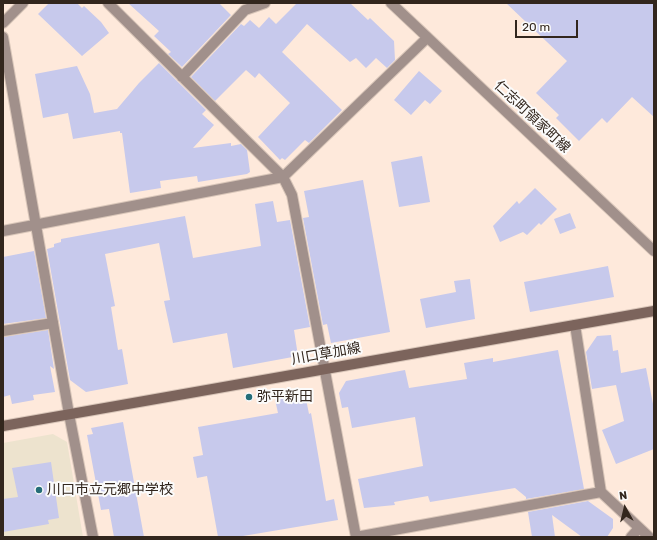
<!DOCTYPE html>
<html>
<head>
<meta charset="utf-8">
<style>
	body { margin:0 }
	#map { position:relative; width:657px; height:540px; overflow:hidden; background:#fee9db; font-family:Rubik,sans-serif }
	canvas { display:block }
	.frame { position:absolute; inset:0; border:4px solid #32261d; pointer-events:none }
	.north { position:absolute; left:605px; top:488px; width:40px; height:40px; -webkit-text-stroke:3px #fbfbfb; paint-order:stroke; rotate:352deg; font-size:11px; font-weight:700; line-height:16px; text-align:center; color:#32261d }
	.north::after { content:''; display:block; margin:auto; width:14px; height:18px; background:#32261d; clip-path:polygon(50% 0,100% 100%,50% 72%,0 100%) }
	.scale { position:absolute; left:515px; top:20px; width:63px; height:18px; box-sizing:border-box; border:2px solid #32261d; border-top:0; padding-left:5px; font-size:12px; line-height:14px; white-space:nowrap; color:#32261d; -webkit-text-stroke:3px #fbfbfb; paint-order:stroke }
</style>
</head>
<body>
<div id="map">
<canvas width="657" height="540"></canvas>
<div class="frame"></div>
<div class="north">N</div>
<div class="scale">20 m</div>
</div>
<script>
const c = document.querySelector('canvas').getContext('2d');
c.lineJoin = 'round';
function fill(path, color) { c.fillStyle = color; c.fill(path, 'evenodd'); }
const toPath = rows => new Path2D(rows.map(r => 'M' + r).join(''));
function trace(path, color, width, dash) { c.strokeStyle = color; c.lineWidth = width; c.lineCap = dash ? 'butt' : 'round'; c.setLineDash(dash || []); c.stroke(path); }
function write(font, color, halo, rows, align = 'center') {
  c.font = font + ' Rubik,"Noto Sans JP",sans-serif'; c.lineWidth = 4; c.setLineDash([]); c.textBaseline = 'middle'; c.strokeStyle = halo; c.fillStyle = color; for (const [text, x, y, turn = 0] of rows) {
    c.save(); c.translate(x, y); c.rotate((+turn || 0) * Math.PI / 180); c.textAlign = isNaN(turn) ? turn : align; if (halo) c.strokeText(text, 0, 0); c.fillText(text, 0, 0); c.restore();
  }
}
fill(toPath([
	[53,434,67,442,83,537,3,537,3,443]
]), '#ede3ce');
fill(toPath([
	[49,3,77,3,82,8,84,6,101,22,109,33,82,56,38,14],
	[128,3,219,3,231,15,182,67,168,54,171,52,154,36,159,31],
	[297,3,350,3,368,20,370,18,394,41,395,60,387,68,376,58,366,68,356,58,350,62,307,24,282,52,342,110,309,143,305,140,285,160,282,158,280,160,258,137,290,103,259,73,255,78,246,70,215,101,191,77,241,24,244,26,250,20,259,28,269,17,276,24],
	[506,3,654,3,654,117,632,97,607,123,602,118,579,141,556,118,559,115,536,93,567,61],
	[159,63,206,110,202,114,214,125,193,148,231,143,231,146,241,144,247,150,250,172,247,174,198,182,197,176,160,181,161,188,130,193,122,133,120,133,120,131,73,139,68,113,43,118,35,74,77,66,90,94,94,113,117,109,139,83],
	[419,71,442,91,430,104,425,100,411,115,394,100],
	[422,156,430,202,399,207,391,162],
	[363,180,390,332,331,343,327,324,323,325,303,218,309,217,304,191],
	[535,188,557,209,541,225,539,223,527,235,523,232,500,242,493,226,517,201,519,204],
	[273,201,277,222,290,220,310,327,294,330,298,356,233,368,227,333,173,343,164,301,170,300,159,243,105,254,115,306,111,307,118,350,122,349,128,384,86,392,70,380,47,249,54,247,54,244,61,242,61,239,185,216,193,258,261,246,255,204],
	[570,213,576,228,560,234,554,219],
	[34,251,46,318,3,324,3,257],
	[608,266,614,297,530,312,524,282],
	[470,279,475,319,426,328,420,299,456,292,454,281],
	[48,330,54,369,50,366,55,392,33,395,34,400,12,404,10,395,3,397,3,337],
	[611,335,613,351,618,350,621,373,646,368,654,409,654,449,616,464,602,430,624,421,616,385,592,389,586,352,597,336],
	[558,350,584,489,526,499,526,497,515,488,430,502,428,496,394,502,395,505,364,508,358,479,423,466,415,417,352,428,348,407,342,408,339,393,346,381,405,370,409,388,467,379,464,363,493,358,493,362],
	[304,389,309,414,311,413,326,501,334,499,338,520,237,537,218,537,207,476,197,478,193,457,203,455,198,427,278,413,274,395],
	[123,422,144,537,114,537,109,509,101,510,87,435,93,434,91,428],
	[51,462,59,518,48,520,49,524,3,532,3,499,18,497,12,468],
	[588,501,613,519,613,528,607,537,582,537,552,515,555,537,532,537,528,512]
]), '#c7c9ec');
const service = toPath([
	[3,331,53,323]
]);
const minor = toPath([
	[108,3,283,177,292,195,356,537],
	[3,23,23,3],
	[3,37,69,414,93,537],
	[182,77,245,10,265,3],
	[3,231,283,177,427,38],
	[575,325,601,492,649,537],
	[356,537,601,492],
	[631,537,639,528]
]);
const tertiary = toPath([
	[391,3,654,251]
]);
const secondary = toPath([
	[3,426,654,311]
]);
trace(service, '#d9c6b9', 12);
trace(minor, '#d9c6b9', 12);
trace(tertiary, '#d9c6b9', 12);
trace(secondary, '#d9c6b9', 12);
trace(service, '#a1908b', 10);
trace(minor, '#a1908b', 10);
trace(tertiary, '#a1908b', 10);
trace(secondary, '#7c645c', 10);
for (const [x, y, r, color] of [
	[249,397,4,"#256d78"],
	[39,490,4,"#256d78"]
]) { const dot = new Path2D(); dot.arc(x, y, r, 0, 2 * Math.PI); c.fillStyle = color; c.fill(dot); trace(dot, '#fbfbfb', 1.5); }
write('14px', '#32261d', '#fbfbfb', [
	["仁志町領家町線",532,117,43],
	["川口草加線",326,354,-10]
]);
write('14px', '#32261d', '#fbfbfb', [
	["弥平新田",257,397],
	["川口市立元郷中学校",47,490]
], 'left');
</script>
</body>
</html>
